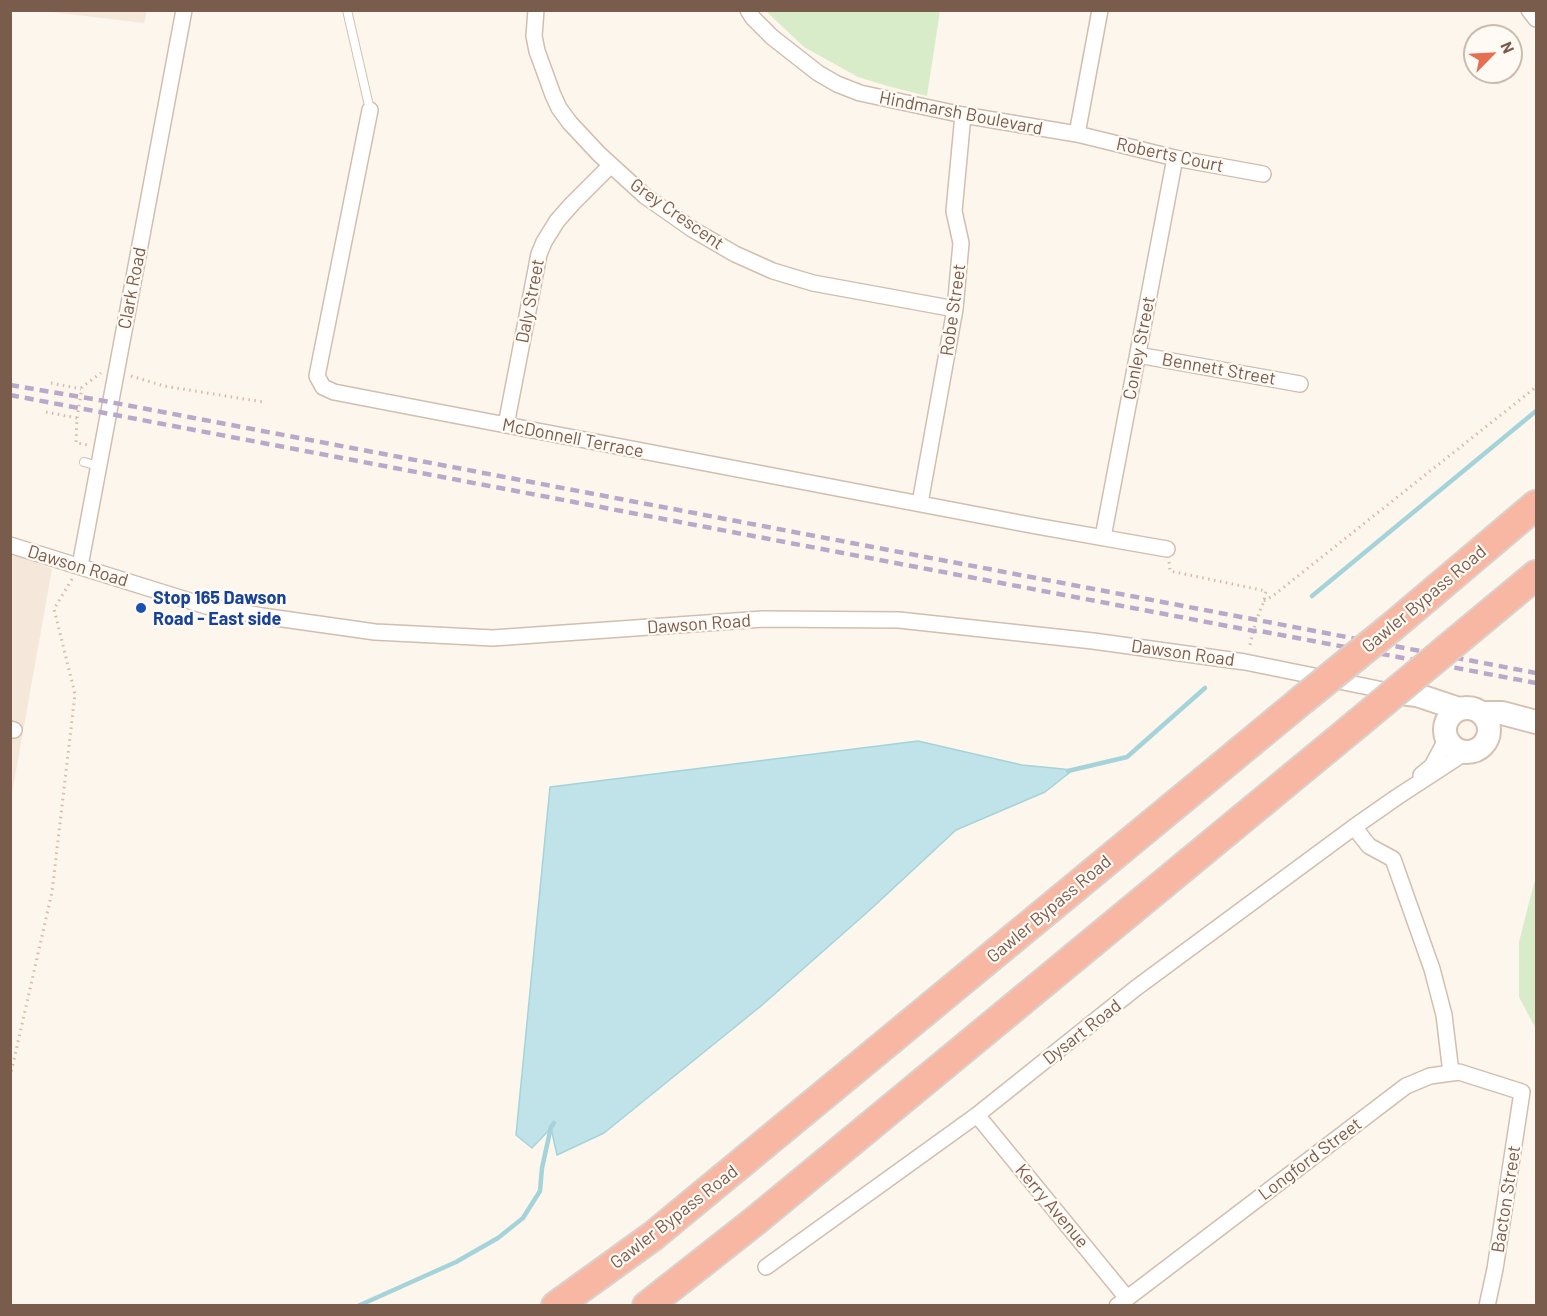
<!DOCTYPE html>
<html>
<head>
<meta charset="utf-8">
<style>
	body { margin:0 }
	#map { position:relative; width:1547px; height:1316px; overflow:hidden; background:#fdf6ec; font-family:Barlow,sans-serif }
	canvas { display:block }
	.frame { position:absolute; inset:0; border:12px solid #7a5c4d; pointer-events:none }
	.north { position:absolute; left:1463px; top:24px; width:60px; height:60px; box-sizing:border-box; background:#fffaf3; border:2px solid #cabbb1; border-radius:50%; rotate:66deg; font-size:16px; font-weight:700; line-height:24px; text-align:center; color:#7a5c4d }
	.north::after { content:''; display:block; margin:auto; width:21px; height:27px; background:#e76f51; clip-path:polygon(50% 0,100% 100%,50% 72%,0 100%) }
</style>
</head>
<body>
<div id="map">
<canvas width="1547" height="1316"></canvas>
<div class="frame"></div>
<div class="north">N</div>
</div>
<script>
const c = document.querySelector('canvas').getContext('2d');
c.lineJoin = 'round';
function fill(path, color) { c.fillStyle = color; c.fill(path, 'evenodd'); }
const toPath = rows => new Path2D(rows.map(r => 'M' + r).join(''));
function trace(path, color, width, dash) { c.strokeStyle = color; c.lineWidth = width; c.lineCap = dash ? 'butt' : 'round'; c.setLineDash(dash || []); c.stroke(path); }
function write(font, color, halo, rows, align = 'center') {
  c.font = font + ' Barlow,sans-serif'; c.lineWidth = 4.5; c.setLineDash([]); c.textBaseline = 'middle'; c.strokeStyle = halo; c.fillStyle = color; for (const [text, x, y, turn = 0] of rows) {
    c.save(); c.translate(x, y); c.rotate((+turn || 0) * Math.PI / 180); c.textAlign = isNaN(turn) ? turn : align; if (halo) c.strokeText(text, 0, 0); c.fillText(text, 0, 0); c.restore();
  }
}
fill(toPath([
	[42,11,147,11,144,23],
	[11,552,52,569,11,799]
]), '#f5e8da');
fill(toPath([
	[766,11,940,11,927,96,891,87,858,77,804,47],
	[1536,880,1536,1029,1519,997,1519,942,1534,883]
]), '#d8ecc9');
const water = toPath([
	[918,741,1022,765,1073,770,1045,792,956,830,872,908,761,1006,604,1133,557,1155,551,1128,532,1148,516,1135,550,787,918,741]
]);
fill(water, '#bfe3e8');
trace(water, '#a5d3da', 1.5);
trace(toPath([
	[1312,596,1536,411],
	[1068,771,1127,757,1205,688],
	[358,1306,456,1262,498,1238,523,1218,540,1191,542,1168,551,1127,554,1123]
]), '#a5d3da', 4.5);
const lane = toPath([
	[347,10,370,110],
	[84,462,98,466]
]);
const street = toPath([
	[536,10,534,36,537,51,553,95,559,108,570,123,599,154,645,196,692,229,735,254,773,271,813,283,955,309],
	[748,10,753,18,772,37,818,73,837,84,860,93,963,115,1077,134,1175,158,1263,174],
	[1529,10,1536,19],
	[370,110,317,376,323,387,334,392,417,408,1036,526,1167,549],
	[1077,134,1100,10],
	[1138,355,1300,384],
	[506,425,539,254,544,242,557,221,572,204,611,165],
	[920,503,955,309,961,243,954,211,963,115],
	[1103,537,1175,158],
	[10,545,206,606,262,616,375,632,493,638,763,619,899,620,1093,641,1245,662,1393,692],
	[80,566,184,10],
	[10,729,14,730],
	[1421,775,1432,766,1447,738],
	[1354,827,1369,846,1393,859,1432,969,1444,1015,1451,1073],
	[977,1115,1127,1298],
	[766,1267,977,1115,1136,988,1354,827,1397,797,1466,752],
	[1117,1306,1406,1086,1430,1076,1459,1072,1522,1092,1495,1269,1487,1306]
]);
const secondary = toPath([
	[1393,692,1417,695,1459,709],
	'1445 730a22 22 0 1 1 44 0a22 22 0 1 1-44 0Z',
	[1481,713,1502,713,1536,722]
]);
const highway = toPath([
	[1393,626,1536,505],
	[1459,639,1536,575],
	[556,1306,653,1236,1302,700],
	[647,1306,755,1221,1357,724]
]);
trace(lane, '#d1beb0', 10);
trace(street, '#d1beb0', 18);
trace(secondary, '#d6c0b0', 26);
trace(highway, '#dad1cd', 32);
trace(toPath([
	[131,376,164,386,263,402],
	[51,383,81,389],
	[46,412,77,418,76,443,89,445],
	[77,418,82,387,101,373],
	[1169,562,1170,571,1266,591,1264,601,1256,621,1249,649],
	[1264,601,1274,595,1536,387],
	[10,1077,52,892,75,694,54,609,72,579]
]), '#d9b8a5', 3, [1.5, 4.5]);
trace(lane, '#fff', 8);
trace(street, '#fff', 15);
trace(secondary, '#fff', 22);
trace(highway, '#f7b7a3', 28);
trace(toPath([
	[10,385,110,402,1536,673],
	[10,395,1254,631,1260,631,1536,683]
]), '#b9a8c9', 4.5, [9, 6]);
const highwayBridge = toPath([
	[1302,700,1393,626],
	[1357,724,1459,639]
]);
trace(highwayBridge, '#dad1cd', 32, []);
trace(highwayBridge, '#f7b7a3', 28);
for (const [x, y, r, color] of [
	[141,608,6,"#1a4fb4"]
]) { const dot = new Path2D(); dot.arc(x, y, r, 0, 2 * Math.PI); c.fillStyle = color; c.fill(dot); trace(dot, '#fffaf3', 2); }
write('18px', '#7a5c4d', '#fffaf3', [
	["Hindmarsh Boulevard",961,113,11],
	["Roberts Court",1170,155,12],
	["Grey Crescent",677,214,35],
	["Clark Road",132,288,-79],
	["Daly Street",530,301,-79],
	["Robe Street",953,310,-82],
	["Conley Street",1139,348,-79],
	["Bennett Street",1219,369,10],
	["McDonnell Terrace",573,438,11],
	["Dawson Road",78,566,17],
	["Gawler Bypass Road",1424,599,-40],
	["Dawson Road",699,624,-4],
	["Dawson Road",1183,653,8],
	["Gawler Bypass Road",1049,909,-40],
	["Dysart Road",1082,1032,-38],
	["Longford Street",1310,1159,-37],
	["Bacton Street",1506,1199,-81],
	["Kerry Avenue",1052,1206,50],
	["Gawler Bypass Road",674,1217,-38]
]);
write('bold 18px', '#164399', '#fffaf3', [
	["Stop 165 Dawson",153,598],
	["Road - East side",153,619]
], 'left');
</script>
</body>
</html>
